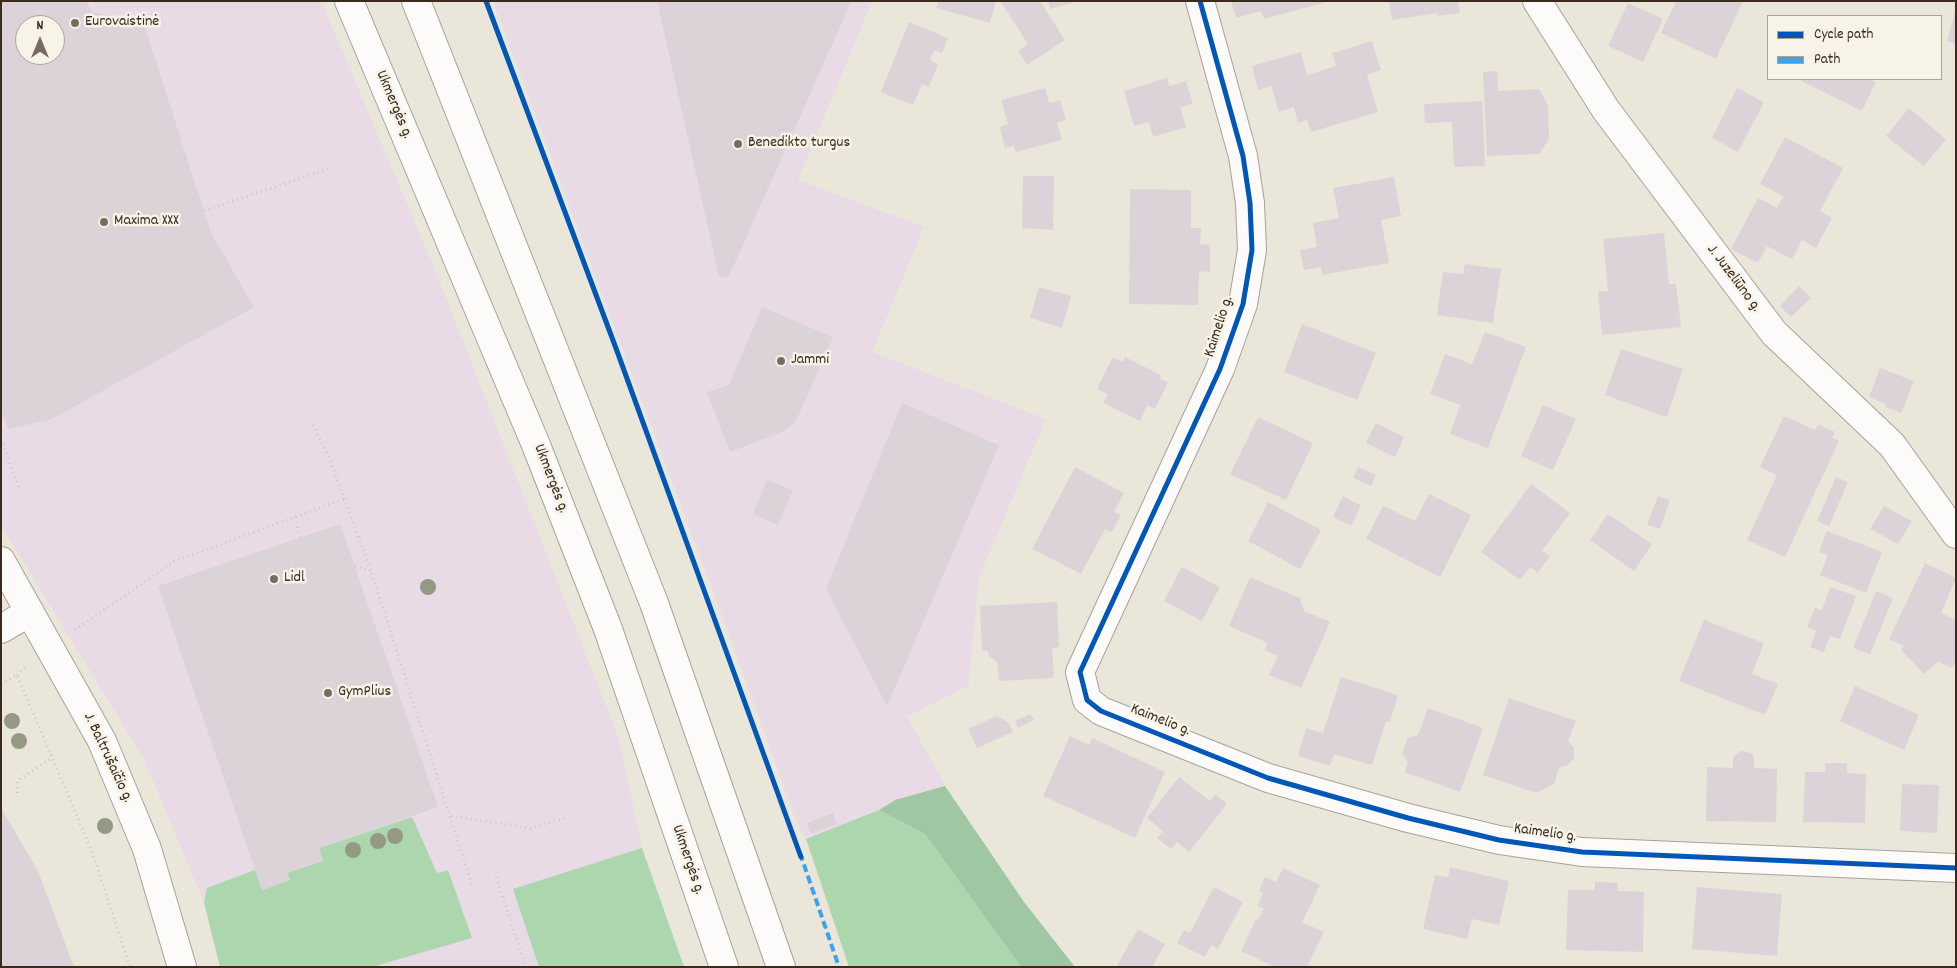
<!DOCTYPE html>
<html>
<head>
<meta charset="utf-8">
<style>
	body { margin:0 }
	#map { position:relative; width:1957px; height:968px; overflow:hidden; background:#eae6d9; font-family:Dekko,sans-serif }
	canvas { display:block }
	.frame { position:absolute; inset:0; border:2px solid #3b2a1e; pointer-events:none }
	.legend { position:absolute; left:1767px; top:15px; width:175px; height:65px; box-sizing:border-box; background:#f7f3e8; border:1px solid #aca397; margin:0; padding:6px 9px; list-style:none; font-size:15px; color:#3b2a1e }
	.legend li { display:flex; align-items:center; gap:10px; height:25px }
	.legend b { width:25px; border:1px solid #aca397 }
	.north { position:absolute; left:15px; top:15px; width:50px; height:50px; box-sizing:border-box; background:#f7f3e8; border:1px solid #aca397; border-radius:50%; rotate:0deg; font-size:14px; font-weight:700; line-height:20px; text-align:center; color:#3b2a1e }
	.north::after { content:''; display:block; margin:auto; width:18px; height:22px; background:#786c5f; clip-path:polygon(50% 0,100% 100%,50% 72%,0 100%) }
</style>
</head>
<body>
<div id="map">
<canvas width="1957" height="968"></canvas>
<div class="frame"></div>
<ul class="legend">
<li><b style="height:6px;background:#0057b8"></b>Cycle path</li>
<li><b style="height:6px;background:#3fa3ea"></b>Path</li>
</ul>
<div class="north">N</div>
</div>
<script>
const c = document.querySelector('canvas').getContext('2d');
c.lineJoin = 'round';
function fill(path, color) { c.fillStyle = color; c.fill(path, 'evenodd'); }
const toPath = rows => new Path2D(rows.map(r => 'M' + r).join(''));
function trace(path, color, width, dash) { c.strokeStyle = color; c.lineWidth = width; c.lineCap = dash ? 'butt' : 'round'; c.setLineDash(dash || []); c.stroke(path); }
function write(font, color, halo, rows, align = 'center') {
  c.font = font + ' Dekko,sans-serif'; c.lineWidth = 5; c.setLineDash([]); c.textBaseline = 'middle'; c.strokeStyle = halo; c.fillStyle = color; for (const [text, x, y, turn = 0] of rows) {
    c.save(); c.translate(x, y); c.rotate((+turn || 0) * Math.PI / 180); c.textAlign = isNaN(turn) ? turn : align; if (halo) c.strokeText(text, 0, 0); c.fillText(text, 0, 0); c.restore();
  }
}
fill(toPath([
	[1,1,321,1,435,270,619,739,642,848,684,967,220,967,204,902,144,759,1,525],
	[25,25,55,25,55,55,25,55],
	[493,1,872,1,798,180,924,227,872,352,1046,419,979,577,968,686,907,716,945,786,895,800,879,810,806,839,798,825,719,607]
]), '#e9dbe5');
fill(toPath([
	[879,810,925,834,1021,967,849,967,806,839],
	[412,817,437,873,448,870,472,938,372,967,220,967,204,902,207,888,255,870,262,890,290,880,287,873,323,861,319,848],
	[642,848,684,967,539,967,513,889]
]), '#abd6ae');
fill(toPath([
	[945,786,1024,902,1075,967,1021,967,925,834,879,810,895,800]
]), '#9fc7a3');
fill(toPath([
	[1,1,86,1,92,12,143,21,211,233,254,307,52,419,8,429,1,409],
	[25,25,55,25,55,55,25,55],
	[657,1,851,2,728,278,719,276],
	[938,1,996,1,990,23,936,8],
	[1000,1,1040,1,1065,40,1027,65,1018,51,1028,44],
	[1048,1,1075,1,1075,2,1050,9],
	[1231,1,1327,1,1327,2,1264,19,1261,11,1236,18],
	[1389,1,1458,1,1460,13,1437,16,1437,13,1392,20],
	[1676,1,1743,1,1716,59,1661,33],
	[1628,3,1663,19,1643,62,1608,46],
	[1955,12,1956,12,1956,44,1947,41],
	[909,22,948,38,942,53,934,50,930,60,938,64,929,87,922,84,913,105,881,92],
	[1372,41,1381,70,1367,75,1378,112,1311,132,1307,120,1298,123,1294,107,1279,112,1271,86,1258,90,1252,66,1301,52,1307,75,1336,66,1332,53],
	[1497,71,1498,91,1539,89,1548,105,1549,139,1539,154,1487,156,1483,72],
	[1167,78,1169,86,1186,81,1193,104,1180,107,1186,127,1153,137,1149,122,1134,126,1124,91],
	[1802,79,1869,79,1876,82,1862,111,1801,81],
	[1045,88,1049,103,1060,100,1066,120,1057,123,1062,140,1015,152,1014,146,1005,148,1000,127,1008,124,1001,100],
	[1737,88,1764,102,1738,152,1712,138],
	[1482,101,1485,166,1454,167,1452,122,1425,123,1424,104],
	[1909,108,1946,139,1924,166,1886,136],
	[1785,137,1843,168,1820,211,1832,218,1816,248,1802,240,1792,259,1767,246,1758,263,1731,249,1758,198,1777,208,1783,196,1760,184],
	[1023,176,1054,176,1053,230,1022,228],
	[1394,177,1401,216,1381,220,1389,263,1322,275,1321,267,1304,270,1300,250,1317,247,1313,223,1339,218,1333,188],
	[1130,189,1191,190,1191,228,1201,228,1200,244,1210,245,1210,272,1199,271,1198,305,1129,304],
	[1664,233,1669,284,1676,284,1681,327,1602,335,1598,292,1608,291,1603,239],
	[1465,264,1501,269,1493,323,1437,315,1443,272,1463,274],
	[1799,286,1811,298,1791,317,1780,306],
	[1039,287,1071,296,1062,328,1030,318],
	[762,307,833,337,796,421,784,431,730,452,707,392,729,385],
	[1302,324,1376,353,1357,400,1284,372],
	[1485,332,1526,347,1488,448,1450,434,1460,405,1430,394,1445,354,1472,364],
	[1621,349,1683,369,1667,417,1605,395],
	[1113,357,1123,362,1125,357,1161,375,1160,379,1168,382,1155,409,1147,405,1140,421,1103,403,1108,394,1097,389],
	[1880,368,1914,381,1901,413,1885,407,1886,404,1869,397],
	[902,403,999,445,887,706,826,589],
	[1543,405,1576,419,1553,470,1521,456],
	[1784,416,1815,430,1818,424,1835,432,1832,438,1839,441,1785,557,1747,540,1777,475,1760,467],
	[1258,417,1313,443,1286,500,1230,474],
	[1376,423,1404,437,1395,457,1366,443],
	[1075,467,1124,493,1114,512,1121,515,1112,532,1105,529,1081,574,1032,549],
	[1358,467,1376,475,1371,486,1353,478],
	[1836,477,1848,482,1829,526,1817,521],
	[767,480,793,490,778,525,753,514],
	[1531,484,1570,513,1542,551,1550,556,1538,573,1530,567,1520,580,1481,552],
	[1429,494,1471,515,1440,577,1366,539,1383,506,1415,521],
	[1343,496,1361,505,1351,526,1333,517],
	[1658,496,1670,500,1660,529,1647,525],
	[1268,502,1321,530,1300,569,1248,541],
	[1884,506,1912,521,1898,544,1870,529],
	[1608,514,1652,544,1634,571,1590,540],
	[340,524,438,807,319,848,323,861,287,873,290,880,262,890,158,586],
	[1827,531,1882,552,1866,593,1820,575,1828,555,1819,552],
	[1925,563,1956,578,1941,613,1956,620,1956,660,1952,668,1938,662,1924,674,1901,650,1904,646,1889,639],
	[1182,567,1220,587,1202,621,1164,601],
	[1250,577,1300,598,1304,611,1330,622,1301,688,1269,675,1278,656,1264,650,1268,643,1229,626],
	[1830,587,1856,596,1840,639,1830,636,1824,652,1810,647,1816,631,1807,627,1815,608,1822,610],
	[1876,591,1893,598,1870,654,1853,648],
	[1057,602,1059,647,1052,648,1054,678,999,681,997,662,989,656,988,651,982,651,980,606],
	[1704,620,1764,643,1752,674,1778,684,1765,715,1679,681],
	[1341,677,1398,695,1390,722,1386,721,1372,765,1334,754,1330,766,1298,756,1306,728,1323,733],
	[1855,686,1919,715,1904,750,1840,721],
	[1509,698,1576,721,1568,741,1574,747,1574,758,1568,765,1559,768,1554,784,1536,793,1483,775],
	[1428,708,1483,728,1460,792,1405,772,1408,762,1402,754,1408,738,1418,735],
	[1030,714,1034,720,1018,728,1015,721],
	[997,716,1008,722,1013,732,977,748,968,729],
	[1070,736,1089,745,1092,738,1165,772,1135,838,1043,796],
	[1741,751,1751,753,1754,758,1754,768,1777,769,1776,822,1706,821,1707,767,1733,768,1733,757],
	[1825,763,1847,763,1847,773,1866,774,1865,823,1803,822,1805,772,1825,772],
	[1179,777,1210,801,1215,794,1227,804,1189,852,1177,842,1171,849,1157,838,1163,831,1147,818],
	[1902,784,1939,785,1937,833,1900,831],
	[1,808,38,871,74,967,1,967],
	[833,813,837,824,811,834,807,823],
	[1450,867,1509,881,1499,925,1472,919,1467,939,1423,929,1435,875,1448,877],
	[1283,868,1320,885,1302,922,1324,932,1307,967,1275,967,1241,951,1256,919,1258,920,1264,908,1257,906,1263,893,1259,891,1265,877,1276,882],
	[1595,882,1618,883,1618,891,1644,892,1643,952,1566,950,1568,890,1595,890],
	[1214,887,1243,902,1218,949,1211,945,1205,957,1177,943,1184,930,1190,933],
	[1697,887,1782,894,1777,956,1692,949],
	[1138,929,1165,944,1152,967,1116,967]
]), '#dcd3d9');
const minor = toPath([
	[1200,1,1243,156,1250,203,1252,250,1243,304,1220,369,1080,672,1087,700,1101,711,1268,778,1408,818,1499,840,1582,852,1956,868],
	[1537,1,1606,110,1774,333,1892,445,1956,534],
	[1,561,102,741,147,849,182,967],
	[1,629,30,612]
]);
const highway = toPath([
	[349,1,536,445,608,629,724,967],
	[416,1,654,603,781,967]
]);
trace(minor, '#a7a39a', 30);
trace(highway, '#a7a39a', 30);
trace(toPath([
	[204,211,330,168],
	[313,425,328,455,371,571,472,885],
	[1,439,20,491],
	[295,517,300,537],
	[355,566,371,571],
	[75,630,175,561,344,499],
	[17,675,26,667],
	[1,684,17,675,93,854,130,967],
	[17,793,18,780,52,758],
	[451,816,531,828,566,818],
	[496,877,526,967]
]), '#cbc9c5', 3, [1, 4]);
trace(minor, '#fcfbf9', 28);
trace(highway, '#fcfbf9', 28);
trace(toPath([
	[800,853,839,967]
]), '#3fa3ea', 4, [8, 4]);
trace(toPath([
	[486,1,617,351,801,857],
	[1200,1,1243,156,1250,203,1252,250,1243,304,1220,369,1080,672,1087,700,1101,711,1268,778,1408,818,1499,840,1582,852,1956,868]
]), '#0057b8', 5);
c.fillStyle = '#949984';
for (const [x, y] of [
	[428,587],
	[12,721],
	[19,741],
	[105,826],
	[395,836],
	[378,841],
	[353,850]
]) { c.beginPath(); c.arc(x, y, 8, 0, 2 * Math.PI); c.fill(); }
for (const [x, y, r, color] of [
	[75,23,5,"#786c5f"],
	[738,144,5,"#786c5f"],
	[104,222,5,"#786c5f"],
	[781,361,5,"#786c5f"],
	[274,579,5,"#786c5f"],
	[328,693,5,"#786c5f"]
]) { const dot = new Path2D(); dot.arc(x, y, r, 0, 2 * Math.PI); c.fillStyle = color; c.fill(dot); trace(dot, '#f7f3e8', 2); }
write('16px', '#3b2a1e', '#f7f3e8', [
	["Eurovaistinė",85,23],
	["Benedikto turgus",748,144],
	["Maxima XXX",114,222],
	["Jammi",791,361],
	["Lidl",284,579],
	["GymPlius",338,693]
], 'left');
write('16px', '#3b2a1e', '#f7f3e8', [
	["Ukmergės g.",393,105,67],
	["J. Juzeliūno g.",1733,279,53],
	["Kaimelio g.",1220,327,-72],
	["Ukmergės g.",550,479,69],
	["Kaimelio g.",1160,721,22],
	["J. Baltrušaičio g.",107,758,65],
	["Kaimelio g.",1545,834,8],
	["Ukmergės g.",687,860,71]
]);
</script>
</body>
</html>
